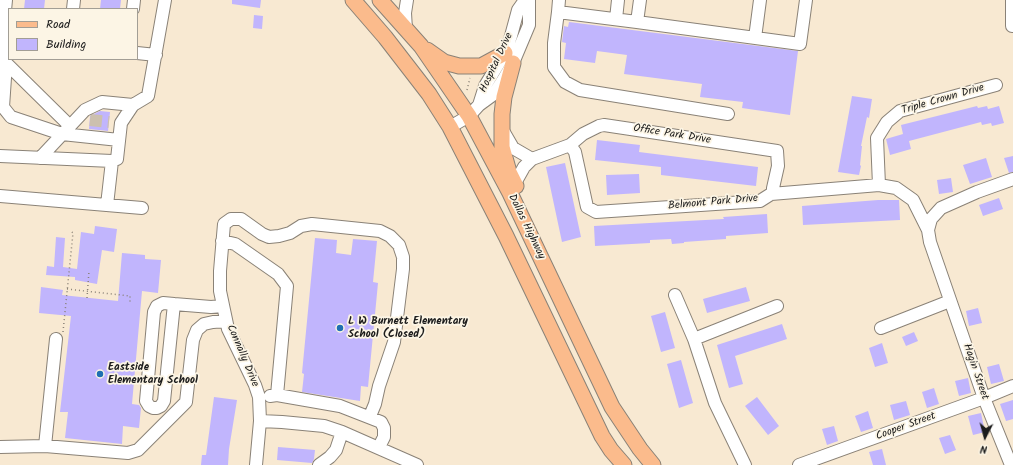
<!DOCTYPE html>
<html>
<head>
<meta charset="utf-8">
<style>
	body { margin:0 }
	#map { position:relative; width:1013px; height:465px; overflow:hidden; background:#f8e9d2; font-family:Kalam,sans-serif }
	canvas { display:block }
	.legend { position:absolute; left:8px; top:8px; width:130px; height:52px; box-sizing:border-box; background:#fcf5e5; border:1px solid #a29e95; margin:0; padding:5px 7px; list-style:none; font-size:12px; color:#1c1c1c }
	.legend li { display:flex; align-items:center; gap:8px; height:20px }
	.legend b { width:20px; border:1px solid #a29e95 }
	.north { position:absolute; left:965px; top:417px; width:40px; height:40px; -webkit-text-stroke:3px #fcf5e5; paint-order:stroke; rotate:186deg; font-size:11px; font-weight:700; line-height:16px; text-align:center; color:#1c1c1c }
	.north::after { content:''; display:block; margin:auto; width:14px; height:18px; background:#1c1c1c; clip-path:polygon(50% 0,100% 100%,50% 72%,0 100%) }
</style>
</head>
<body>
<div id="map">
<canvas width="1013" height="465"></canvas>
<ul class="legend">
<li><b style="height:5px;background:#fbbb8c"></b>Road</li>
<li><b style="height:11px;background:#c1b5fd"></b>Building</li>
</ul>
<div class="north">N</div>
</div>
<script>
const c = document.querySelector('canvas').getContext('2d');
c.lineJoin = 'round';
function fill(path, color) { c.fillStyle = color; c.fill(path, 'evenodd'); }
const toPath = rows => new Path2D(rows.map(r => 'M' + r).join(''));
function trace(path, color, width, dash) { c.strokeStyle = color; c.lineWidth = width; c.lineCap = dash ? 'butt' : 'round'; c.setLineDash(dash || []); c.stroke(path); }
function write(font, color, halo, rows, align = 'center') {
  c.font = font + ' Kalam,sans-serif'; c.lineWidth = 3.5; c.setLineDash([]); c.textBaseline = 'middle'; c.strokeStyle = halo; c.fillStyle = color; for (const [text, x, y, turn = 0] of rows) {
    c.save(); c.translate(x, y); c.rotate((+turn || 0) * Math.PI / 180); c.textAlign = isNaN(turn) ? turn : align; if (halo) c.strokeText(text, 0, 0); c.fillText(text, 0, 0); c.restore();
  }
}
fill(toPath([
	[25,0,45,0,44,9,24,9],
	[101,0,121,0,120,9,100,9],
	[232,0,261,0,260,8,232,4],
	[254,15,263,16,262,29,253,28],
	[569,22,798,51,790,115,742,108,743,102,700,97,702,84,624,74,627,55,597,51,595,63,564,59,566,43,562,42,564,26,568,27],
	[852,96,872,99,869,118,867,117,861,146,862,146,860,165,861,166,859,175,838,172],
	[977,106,978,108,987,106,988,109,999,106,1004,123,992,126,991,123,982,125,981,122,909,141,911,149,890,155,886,139,903,134,901,125],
	[100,111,110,112,108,131,89,129,90,116],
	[597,140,640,145,639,152,758,167,756,186,661,175,661,167,595,160],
	[1013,156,1013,172,1009,173,1004,158],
	[986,158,992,177,970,184,963,165],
	[565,163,581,237,562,242,546,167],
	[639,174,640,193,607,195,606,175],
	[951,178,953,192,939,194,937,180],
	[999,198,1003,209,983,216,979,205],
	[878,200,899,200,900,220,803,225,802,206],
	[767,214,768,233,726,236,726,239,684,242,684,243,672,244,671,239,650,240,650,243,595,246,594,226,724,219,723,217],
	[95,226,117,229,114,252,102,250,97,284,75,280,75,277,46,275,47,266,54,267,56,237,65,238,63,267,77,269,81,232,94,234],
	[315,238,337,240,336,253,351,255,353,239,377,241,373,282,378,283,368,387,361,386,360,401,302,392,304,374,302,373],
	[122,253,145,255,145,259,161,260,158,293,142,291,132,404,139,405,141,408,139,428,123,426,122,444,65,438,68,412,60,412,71,316,39,313,41,287,63,290,62,295,118,301],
	[746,287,750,301,707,313,703,299],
	[978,308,982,323,969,326,966,311],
	[665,312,675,348,661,352,651,316],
	[782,324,787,339,735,356,743,384,729,388,717,345],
	[914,332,918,341,906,346,902,337],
	[882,343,888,363,875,367,869,348],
	[681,360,693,403,679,408,667,364],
	[999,364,1004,381,991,384,987,367],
	[968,378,971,393,959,396,955,381],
	[934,388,939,404,927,408,922,392],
	[214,397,237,400,229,449,228,465,201,465,202,455,206,455],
	[757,397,779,426,768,435,745,406],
	[1013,400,1013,419,1006,421,1000,404],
	[906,401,910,415,894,420,890,405],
	[868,411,873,428,861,432,855,416],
	[981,413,985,432,973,435,968,416],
	[834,426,838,441,827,445,822,429],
	[950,435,956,450,945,454,939,438],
	[278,447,315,450,314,459,312,463,277,460],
	[882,449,886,465,873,465,869,452]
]), '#c1b5fd');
trace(toPath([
	[90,120,109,122]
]), '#ccc0ae', 12, [12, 6]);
const minor = toPath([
	[6,0,2,42,9,43],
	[640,0,637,22,558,12,554,43,554,67,565,82,580,90,728,114],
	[73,9,74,0],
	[133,9,134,0],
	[558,12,559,0],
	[616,19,618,0],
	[637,22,800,44,806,0],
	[1012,26,1012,0],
	[406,29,405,13,407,0],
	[755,38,760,0],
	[0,42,2,42,6,63,70,126,40,158],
	[137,53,156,55],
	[6,63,3,107,11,117,62,134,119,140],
	[479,105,485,86,505,53,511,36,518,10,525,0],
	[70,126,85,110,102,102,133,105],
	[450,127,469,116,479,105,494,94,503,80,513,63,529,25,529,0],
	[502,129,513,148,532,159],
	[570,145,575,152,587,207,596,212,760,201,771,194,879,185,896,188,913,200,928,230],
	[0,156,112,161,117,159,121,123,133,105,148,96,165,0],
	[515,183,524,167,532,159,570,145,583,134,599,126,604,125,777,151,778,166,773,188,773,194],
	[879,185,877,138,887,122,900,111,996,85],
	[0,196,142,208],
	[107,205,112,161],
	[222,241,235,244,278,274,287,286,277,395],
	[675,295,694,339,715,403,745,465],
	[174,304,163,303,157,306,154,312,146,401,149,406,153,408,157,408,161,406,164,401,174,304,211,307,223,306],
	[881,328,950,301],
	[694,339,777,306],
	[270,396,277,395,340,406,381,422,384,428,384,437,379,447],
	[260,421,282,422,324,426,342,432,417,465],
	[45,446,56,339],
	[0,447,45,446,128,453,138,450,186,402,193,340,197,330,204,324,213,322,226,321],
	[256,465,260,421,259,397,255,385,228,329,220,291,220,271,224,224,231,219,241,219,262,234,269,237,279,236,290,233,301,226,312,224,380,231,390,236,399,245,403,257,403,269,394,342,379,386,375,404,370,416],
	[319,465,330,457,336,450,342,432],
	[799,465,984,398,1013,386],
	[1011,465,984,398,930,242,928,230,931,219,941,208,977,192,1013,179]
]);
const major = toPath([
	[353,0,385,37,429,94,450,127,506,236,602,436,611,450,624,465],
	[380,0,421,46,469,116,510,193,612,407,640,449,653,465],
	[427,50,444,62,459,66,481,66,505,53],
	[513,63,504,97,502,114,502,147,509,172,516,186]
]);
trace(minor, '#8a8277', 14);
trace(major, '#8a8277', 17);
trace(toPath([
	[467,90,470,78],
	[67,289,130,296,130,302],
	[87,298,89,271],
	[63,332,73,233,71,231]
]), '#8a8277', 1.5, [1, 3]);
trace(minor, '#fff', 12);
trace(major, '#fbbb8c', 15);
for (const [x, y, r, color] of [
	[340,328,4,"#1f6fb2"],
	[100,374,4,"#1f6fb2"]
]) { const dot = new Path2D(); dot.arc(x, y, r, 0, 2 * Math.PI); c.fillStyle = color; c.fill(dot); trace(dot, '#fcf5e5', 1.5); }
write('11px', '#1c1c1c', '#fcf5e5', [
	["Hospital Drive",497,63,-65],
	["Triple Crown Drive",943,100,-16],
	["Office Park Drive",672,135,9],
	["Belmont Park Drive",713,203,-5],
	["Dallas Highway",526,227,64],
	["Connally Drive",242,356,67],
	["Hagin Street",975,372,71],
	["Cooper Street",906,427,-20]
]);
write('bold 11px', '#1c1c1c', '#fcf5e5', [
	["L W Burnett Elementary",348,322],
	["School (Closed)",348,335],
	["Eastside",108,368],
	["Elementary School",108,381]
], 'left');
</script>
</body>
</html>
